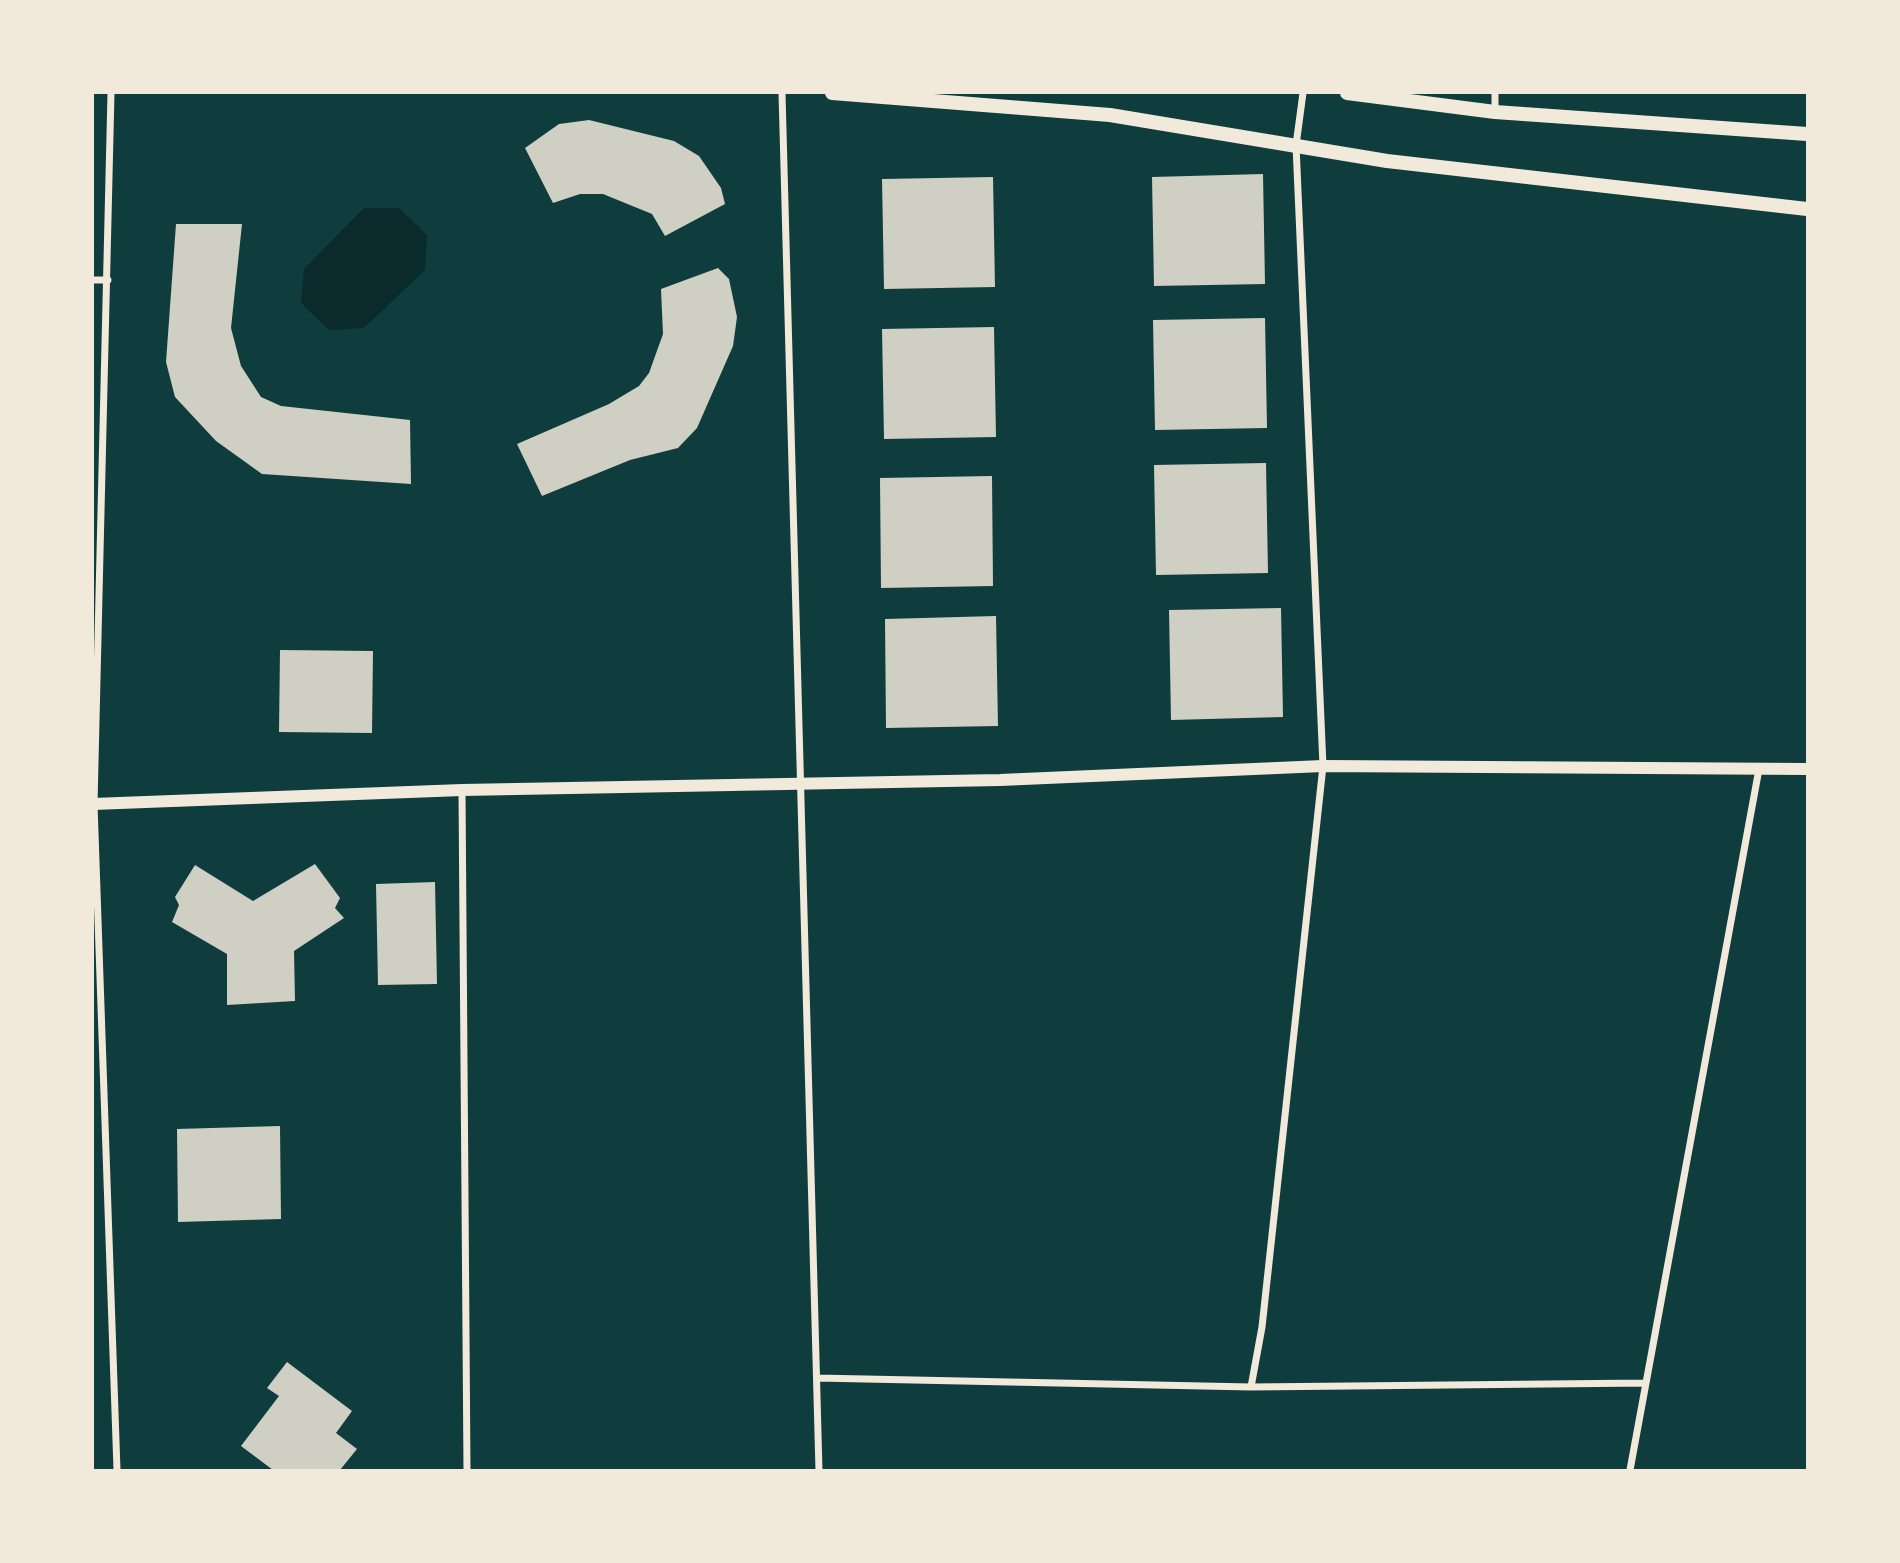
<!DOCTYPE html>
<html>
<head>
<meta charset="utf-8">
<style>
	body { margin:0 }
	#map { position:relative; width:1900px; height:1563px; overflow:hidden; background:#0f3d3e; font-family:Manrope,sans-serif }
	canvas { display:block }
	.frame { position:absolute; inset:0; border:94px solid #f1e9da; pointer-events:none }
</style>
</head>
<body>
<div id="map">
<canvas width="1900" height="1563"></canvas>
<div class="frame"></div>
</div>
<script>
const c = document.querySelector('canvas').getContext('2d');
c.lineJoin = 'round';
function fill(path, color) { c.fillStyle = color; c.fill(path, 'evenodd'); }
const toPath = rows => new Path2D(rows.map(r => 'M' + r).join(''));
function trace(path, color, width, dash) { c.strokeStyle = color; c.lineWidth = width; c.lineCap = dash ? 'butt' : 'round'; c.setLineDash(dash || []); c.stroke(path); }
fill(toPath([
	[364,208,399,208,427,235,425,270,364,328,329,330,301,303,304,269]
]), '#0a2a2b');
fill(toPath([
	[589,120,674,141,699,156,721,188,725,204,665,236,652,214,603,194,580,194,553,203,525,148,559,124],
	[1263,174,1265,284,1154,286,1152,177],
	[993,177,995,287,884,289,882,179],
	[176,224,242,224,231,328,241,366,261,397,281,406,410,420,411,484,262,474,216,441,175,397,166,362],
	[718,268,729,279,737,317,733,346,697,428,678,448,630,460,542,496,517,444,609,404,639,386,649,373,663,334,661,289],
	[1265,318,1267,428,1155,430,1153,320],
	[994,327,996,437,884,439,882,329],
	[1266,463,1268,573,1156,575,1154,465],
	[992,476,993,586,881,588,880,478],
	[1281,608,1283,717,1171,720,1169,610],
	[996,616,998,726,886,728,885,619],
	[280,650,373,651,372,733,279,732],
	[315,864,340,898,335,908,344,918,294,951,295,1001,227,1005,227,954,172,922,179,905,175,897,195,865,253,901],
	[435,882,437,984,378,985,376,884],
	[280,1126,281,1219,178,1222,177,1129],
	[287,1362,352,1411,336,1433,357,1449,340,1470,273,1470,241,1446,279,1396,267,1388]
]), '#cfcfc3');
trace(toPath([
	[111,93,94,804,117,1470],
	[782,93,819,1470],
	[1495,93,1495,111],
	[93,280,108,280],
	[462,790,467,1470],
	[817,1378,1251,1387,1646,1383],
	[1251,1387,1262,1327,1323,766,1296,145,1303,93],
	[1630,1470,1759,769]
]), '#f1e9da', 7);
trace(toPath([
	[93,804,462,790,1000,780,1323,766,1807,769]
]), '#f1e9da', 12);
trace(toPath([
	[832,93,1110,115,1387,161,1807,209],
	[1347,93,1495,112,1807,134]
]), '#f1e9da', 14);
</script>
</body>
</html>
